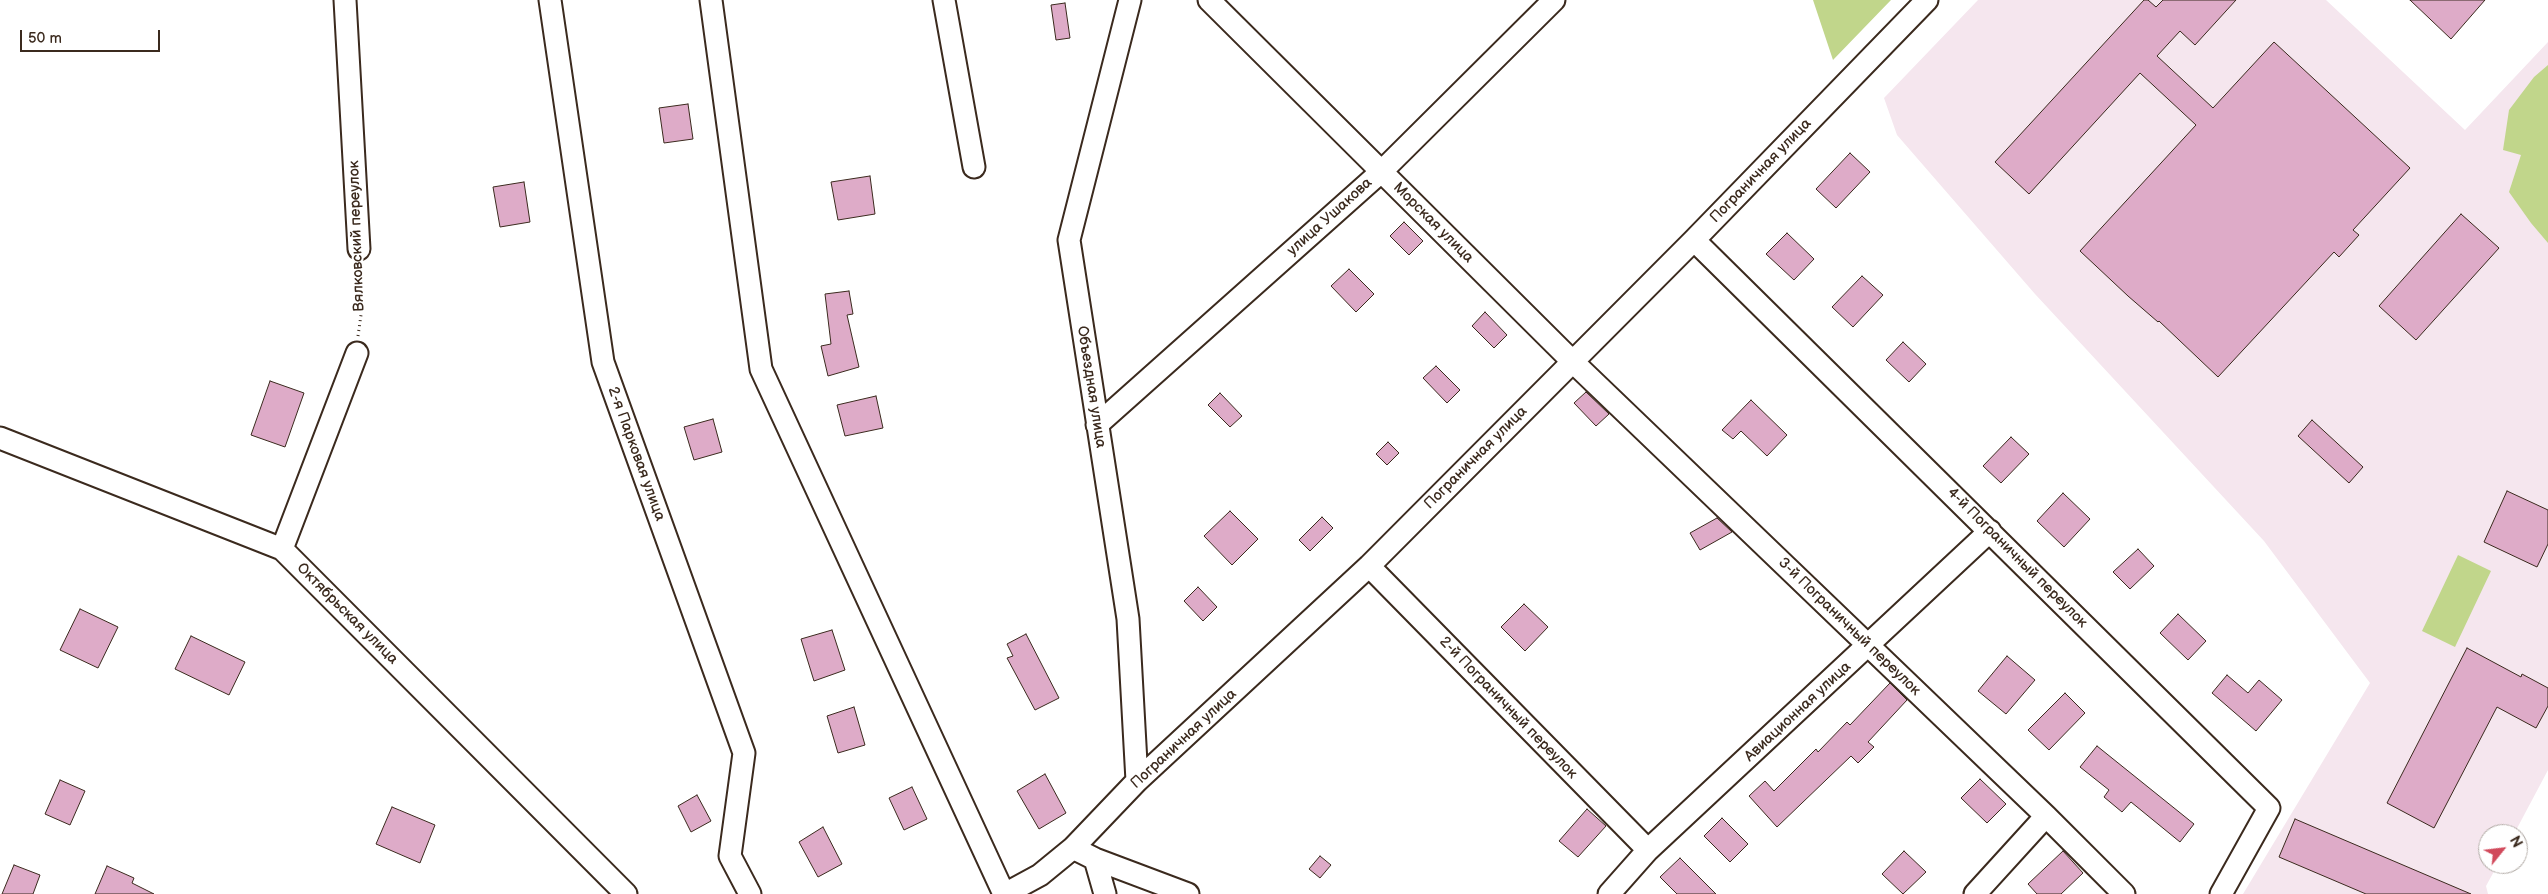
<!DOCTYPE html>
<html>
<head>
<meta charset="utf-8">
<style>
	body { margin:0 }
	#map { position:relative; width:2548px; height:894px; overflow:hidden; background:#fff; font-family:"Balsamiq Sans",sans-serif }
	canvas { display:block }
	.north { position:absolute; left:2478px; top:824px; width:50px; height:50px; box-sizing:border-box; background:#fff; border:1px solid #b1aaa5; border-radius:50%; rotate:61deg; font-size:14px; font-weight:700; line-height:20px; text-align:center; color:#3b2a1e }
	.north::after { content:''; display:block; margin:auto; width:18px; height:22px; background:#d1495b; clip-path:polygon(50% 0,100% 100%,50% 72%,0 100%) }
	.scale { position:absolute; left:20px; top:30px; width:140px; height:22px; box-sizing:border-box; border:2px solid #3b2a1e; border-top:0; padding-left:6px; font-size:15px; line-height:18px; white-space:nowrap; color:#3b2a1e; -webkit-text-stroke:4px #fff; paint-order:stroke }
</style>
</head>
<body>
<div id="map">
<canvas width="2548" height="894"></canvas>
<div class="north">N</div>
<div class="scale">50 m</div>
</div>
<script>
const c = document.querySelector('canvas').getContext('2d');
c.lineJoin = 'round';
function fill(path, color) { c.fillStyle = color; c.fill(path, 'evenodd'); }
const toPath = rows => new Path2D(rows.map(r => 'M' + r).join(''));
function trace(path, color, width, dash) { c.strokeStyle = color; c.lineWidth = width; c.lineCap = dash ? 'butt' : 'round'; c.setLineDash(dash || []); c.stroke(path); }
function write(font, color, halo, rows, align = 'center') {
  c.font = font + ' "Balsamiq Sans",sans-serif'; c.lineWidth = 4; c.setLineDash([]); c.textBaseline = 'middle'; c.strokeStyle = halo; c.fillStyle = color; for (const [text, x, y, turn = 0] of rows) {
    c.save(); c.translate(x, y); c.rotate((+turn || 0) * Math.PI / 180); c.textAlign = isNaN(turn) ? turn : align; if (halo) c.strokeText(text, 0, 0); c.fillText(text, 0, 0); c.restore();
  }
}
fill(toPath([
	[1978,0,2326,0,2465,130,2548,42,2548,770,2514,834,2488,834,2488,864,2498,864,2486,886,2488,894,2243,894,2370,683,2264,541,2035,294,1897,135,1884,98]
]), '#f5e6ee');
fill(toPath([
	[1813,0,1891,0,1833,60],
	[2548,65,2548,243,2531,223,2509,192,2521,155,2503,150,2509,110,2534,77],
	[2458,555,2491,571,2455,647,2422,631]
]), '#c1d68b');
const building = toPath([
	[2144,0,2148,0,2156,7,2163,0,2236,0,2195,45,2180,31,2157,56,2213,108,2274,42,2410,168,2353,230,2359,235,2339,257,2334,252,2218,377,2159,321,2158,322,2128,296,2080,251,2196,125,2140,73,2029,194,1995,162,2144,0],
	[2410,0,2485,0,2451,39,2410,0],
	[1065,3,1070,38,1056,40,1051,5,1065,3],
	[688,104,693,139,664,143,659,108,688,104],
	[1850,153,1870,172,1836,208,1816,189,1850,153],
	[870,176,875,214,838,220,831,182,870,176],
	[524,182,530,222,500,227,493,187,524,182],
	[2461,214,2499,248,2416,340,2379,306,2461,214],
	[1404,222,1423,241,1409,255,1390,236,1404,222],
	[1787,233,1814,259,1794,280,1766,254,1787,233],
	[1349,269,1374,294,1356,312,1331,286,1349,269],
	[1862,276,1883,295,1853,327,1832,307,1862,276],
	[849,291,853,314,847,315,859,367,828,376,821,346,831,344,825,294,849,291],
	[1485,312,1507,335,1494,348,1472,326,1485,312],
	[1903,342,1926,364,1909,382,1886,360,1903,342],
	[1436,366,1460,390,1447,403,1423,378,1436,366],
	[270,381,304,393,285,447,251,435,270,381],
	[1586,392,1609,414,1596,426,1574,403,1586,392],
	[1220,393,1242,416,1230,427,1208,405,1220,393],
	[876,396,883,428,845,436,837,405,876,396],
	[1751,400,1787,435,1767,456,1741,431,1733,439,1722,430,1751,400],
	[713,419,722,452,694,460,684,427,713,419],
	[2312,420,2363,467,2349,483,2298,436,2312,420],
	[2011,437,2029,454,2001,483,1983,466,2011,437],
	[1388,442,1399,453,1387,465,1376,454,1388,442],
	[2507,491,2548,510,2548,544,2537,567,2484,542,2507,491],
	[2063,493,2090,519,2064,547,2037,521,2063,493],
	[1230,511,1258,539,1232,565,1204,536,1230,511],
	[1322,517,1333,528,1310,551,1299,540,1322,517],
	[1717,518,1732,532,1700,550,1690,533,1717,518],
	[2138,549,2154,566,2130,589,2113,572,2138,549],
	[1198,587,1217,607,1203,621,1184,601,1198,587],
	[1524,604,1548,627,1525,651,1501,627,1524,604],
	[80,609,118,627,98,668,60,650,80,609],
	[2178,614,2206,641,2188,660,2160,633,2178,614],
	[832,630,845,670,814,681,801,639,832,630],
	[1026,634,1059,698,1035,710,1007,658,1013,656,1007,644,1026,634],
	[191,636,245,662,229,695,175,669,191,636],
	[2467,648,2521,677,2522,674,2548,688,2548,706,2536,728,2497,707,2434,828,2387,803,2467,648],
	[2007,656,2035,680,2006,714,1978,691,2007,656],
	[2227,675,2248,693,2259,680,2282,700,2256,731,2212,693,2227,675],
	[1890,683,1907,700,1868,742,1874,747,1858,763,1851,756,1777,827,1749,796,1765,781,1774,791,1816,749,1818,752,1847,722,1850,725,1890,683],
	[2065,693,2085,713,2049,750,2028,730,2065,693],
	[854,707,865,745,838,753,827,716,854,707],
	[2097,746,2194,824,2180,842,2131,802,2122,812,2104,797,2109,790,2080,767,2097,746],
	[1045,774,1066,813,1039,829,1017,791,1045,774],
	[1980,779,2006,804,1987,823,1961,798,1980,779],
	[60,780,85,791,70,825,45,814,60,780],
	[912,787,927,819,904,830,889,798,912,787],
	[697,795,711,821,691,832,678,806,697,795],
	[392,807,435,825,420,863,376,844,392,807],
	[1587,809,1606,826,1578,857,1559,841,1587,809],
	[1722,818,1748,844,1730,862,1704,836,1722,818],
	[2295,819,2471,894,2366,894,2279,857,2295,819],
	[823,827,842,864,818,877,799,842,823,827],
	[1904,851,1926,872,1903,894,1882,874,1904,851],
	[2063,851,2083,873,2061,894,2037,894,2028,884,2063,851],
	[1320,856,1331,865,1320,878,1309,869,1320,856],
	[1680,858,1716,894,1677,894,1660,877,1680,858],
	[14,865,40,875,33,894,2,894,14,865],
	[107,866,134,878,132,883,154,894,95,894,107,866]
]);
fill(building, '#deabc8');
trace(building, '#3b2a1e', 1);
const minor = toPath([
	[345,0,359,249],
	[550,0,603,362,744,753,730,856,750,894],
	[711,0,761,369,1004,894],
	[944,0,974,167],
	[1130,0,1069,240,1128,619,1137,781],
	[1209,0,1572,361,2046,816,2124,894],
	[1694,240,2269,808,2221,894],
	[1097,425,1382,171,1554,0],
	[0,438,282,549,626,894],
	[282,549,357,353],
	[1369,566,1648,850],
	[1073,848,1095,859,1188,894],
	[1095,859,1105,894],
	[1005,894,1040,875,1073,848,1137,781,1369,566,1694,240,1927,0],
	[1609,894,1648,850,1990,531],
	[1975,894,2046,816]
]);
trace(minor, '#3b2a1e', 25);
trace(toPath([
	[358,336,362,308,360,267]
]), '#3b2a1e', 3, [1, 4]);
trace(minor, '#fff', 21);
write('15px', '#3b2a1e', '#fff', [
	["Пограничная улица",1761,171,-46],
	["улица Ушакова",1330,217,-42],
	["Морская улица",1433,223,45],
	["Вялковский переулок",357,236,-92],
	["Объездная улица",1091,387,81],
	["2-я Парковая улица",636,454,70],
	["Пограничная улица",1476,458,-45],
	["4-й Пограничный переулок",2017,558,45],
	["Октябрьская улица",347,614,45],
	["3-й Пограничный переулок",1849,627,44],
	["2-й Пограничный переулок",1508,708,46],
	["Авиационная улица",1798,712,-43],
	["Пограничная улица",1184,739,-43]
]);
</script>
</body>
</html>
